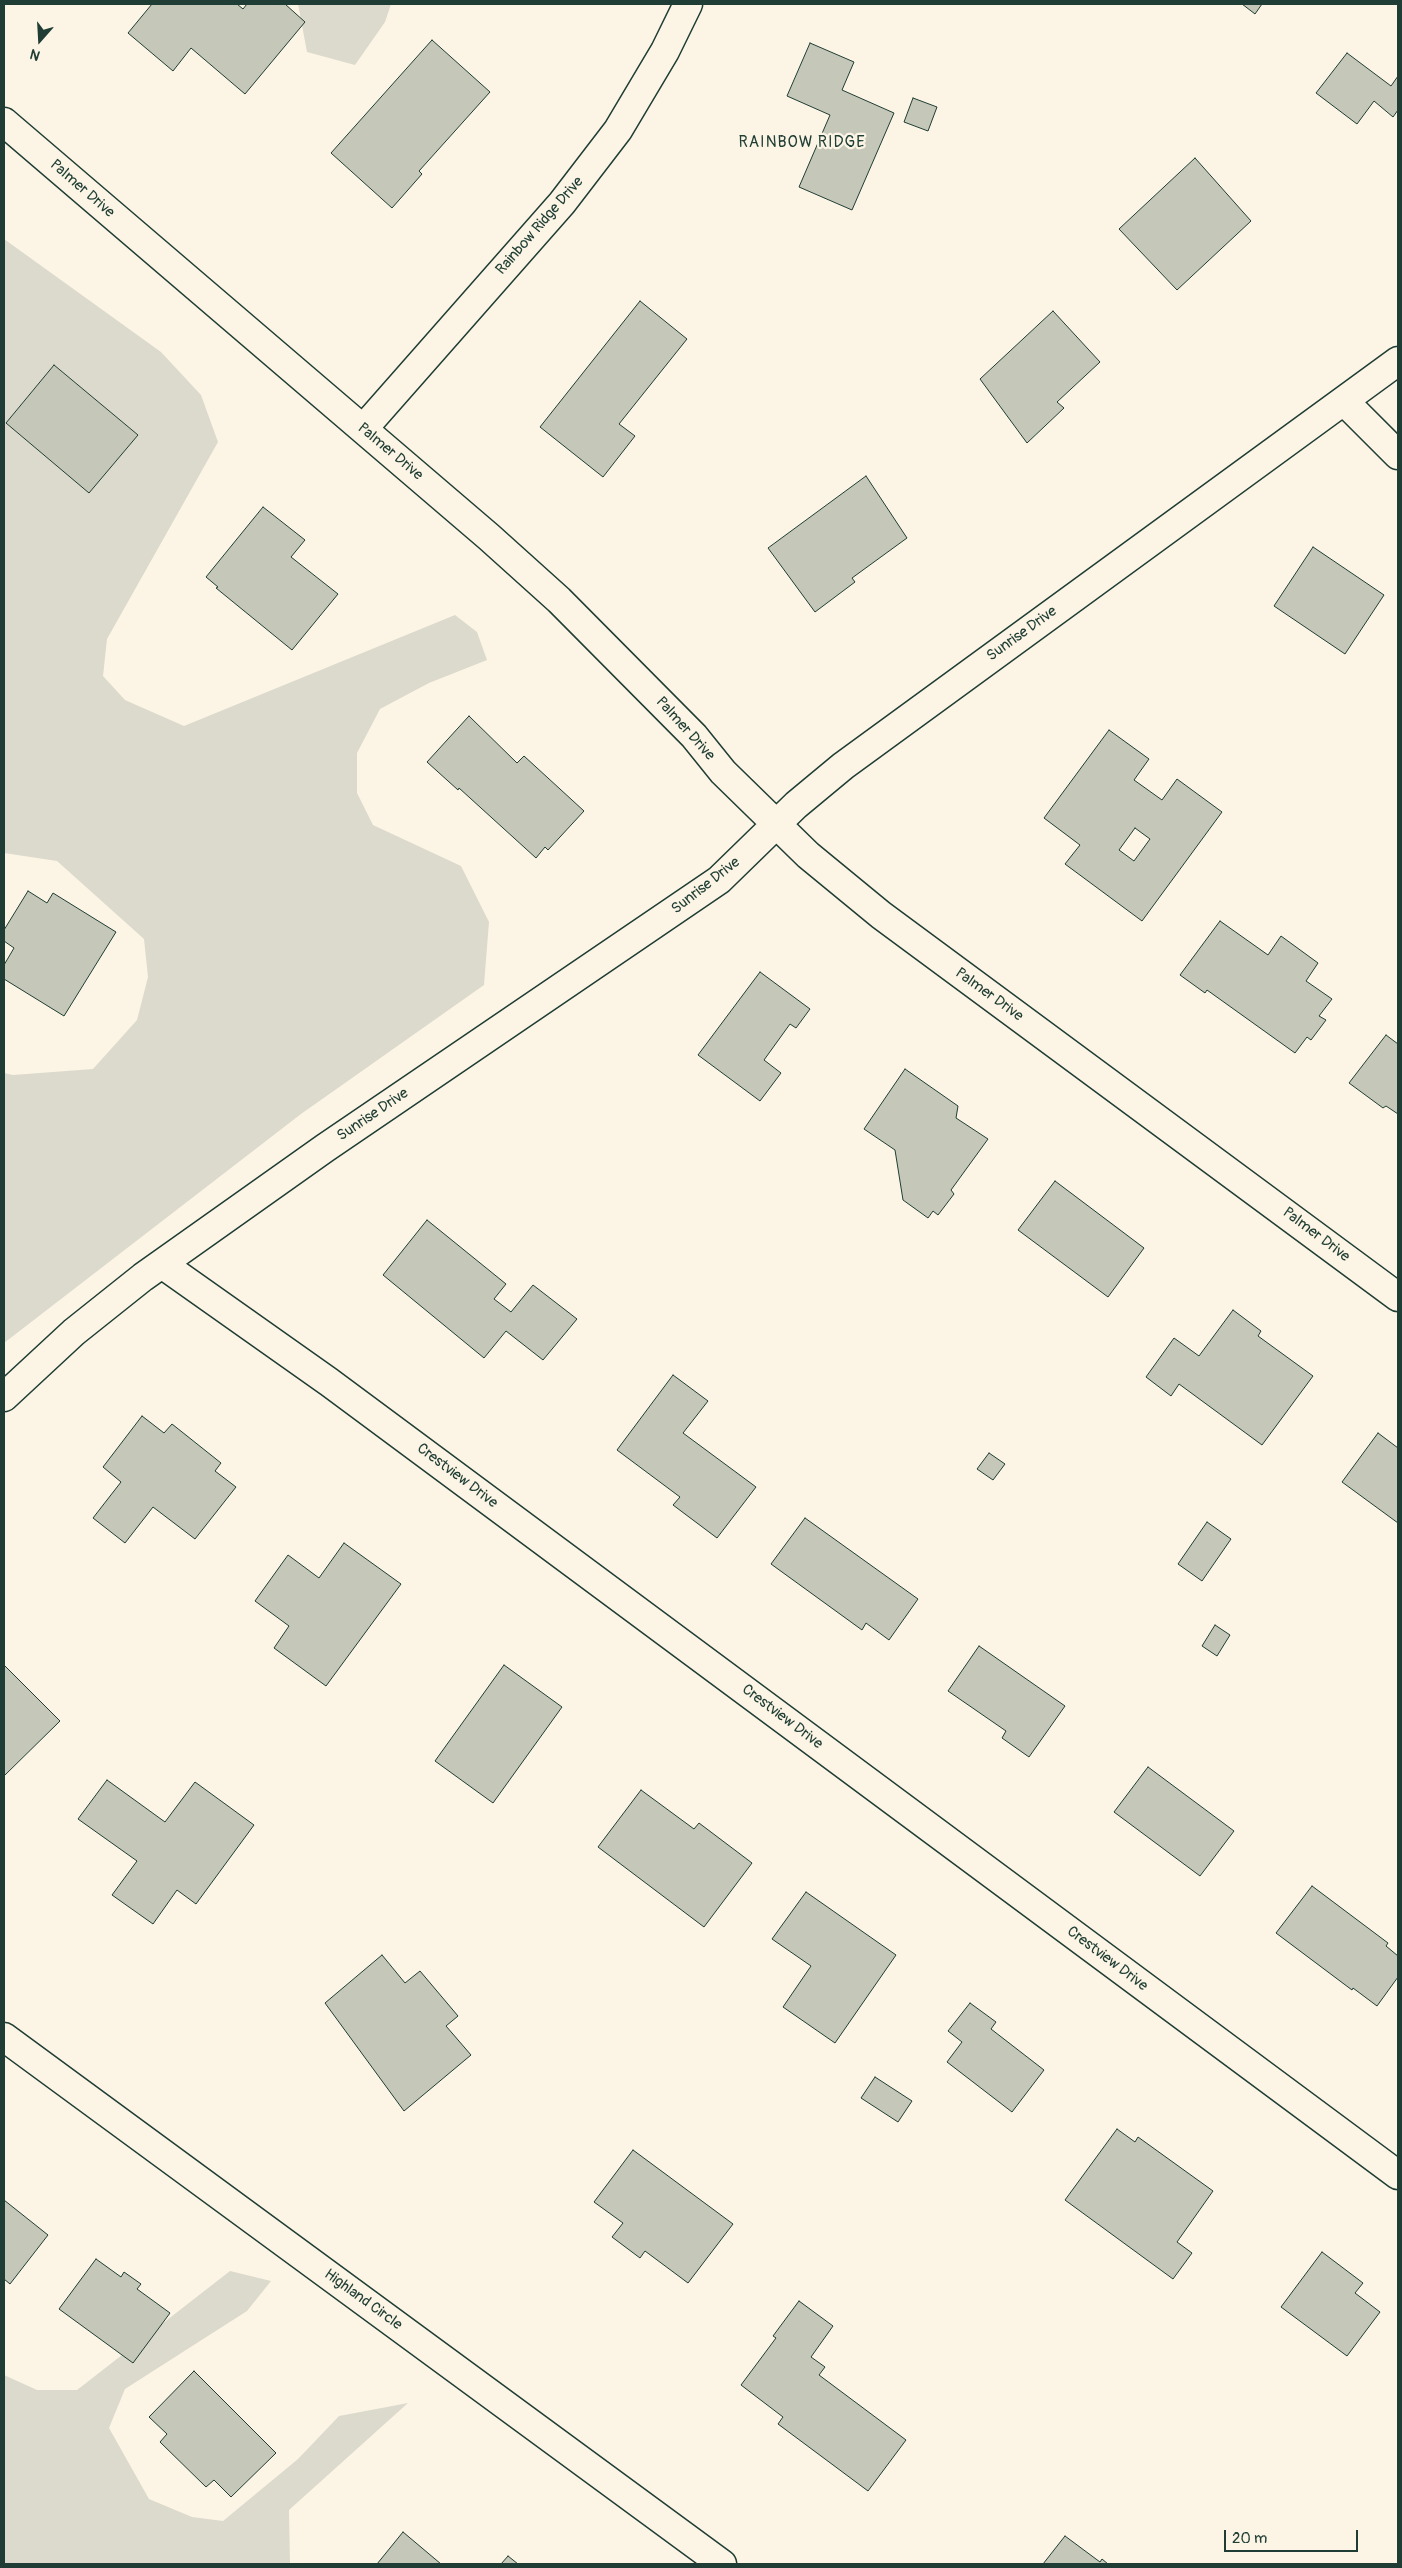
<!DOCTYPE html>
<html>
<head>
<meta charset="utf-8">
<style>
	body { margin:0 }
	#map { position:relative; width:1402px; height:2568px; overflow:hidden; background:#fcf5e5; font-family:Pangolin,sans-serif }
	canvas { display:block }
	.frame { position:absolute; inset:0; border:5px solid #1f3d34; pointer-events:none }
	.north { position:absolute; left:15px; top:15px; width:50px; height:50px; -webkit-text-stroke:4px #fcf5e5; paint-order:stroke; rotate:199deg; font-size:14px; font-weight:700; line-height:20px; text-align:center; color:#1f3d34 }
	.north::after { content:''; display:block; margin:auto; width:18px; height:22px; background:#1f3d34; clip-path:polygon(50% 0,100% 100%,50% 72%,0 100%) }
	.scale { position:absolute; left:1224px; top:2530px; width:134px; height:22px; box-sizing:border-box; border:2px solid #1f3d34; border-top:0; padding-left:6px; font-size:15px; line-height:18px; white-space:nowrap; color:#1f3d34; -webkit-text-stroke:4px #fcf5e5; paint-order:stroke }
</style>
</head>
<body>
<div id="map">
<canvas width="1402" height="2568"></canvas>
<div class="frame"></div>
<div class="north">N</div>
<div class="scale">20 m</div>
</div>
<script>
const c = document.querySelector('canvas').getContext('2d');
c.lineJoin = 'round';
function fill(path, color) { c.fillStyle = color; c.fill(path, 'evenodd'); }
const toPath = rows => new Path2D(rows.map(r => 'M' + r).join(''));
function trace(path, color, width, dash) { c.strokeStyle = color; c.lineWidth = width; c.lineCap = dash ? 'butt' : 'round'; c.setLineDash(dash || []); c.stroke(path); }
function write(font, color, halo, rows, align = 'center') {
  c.font = font + ' Pangolin,sans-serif'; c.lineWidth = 4.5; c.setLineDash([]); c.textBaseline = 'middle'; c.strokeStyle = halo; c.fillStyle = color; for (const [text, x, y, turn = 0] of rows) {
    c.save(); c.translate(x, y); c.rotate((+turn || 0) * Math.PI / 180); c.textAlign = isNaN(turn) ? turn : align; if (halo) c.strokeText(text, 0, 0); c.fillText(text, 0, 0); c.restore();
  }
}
fill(toPath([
	[298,4,391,4,385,22,355,65,307,52],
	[4,239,161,352,201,395,218,442,107,639,103,676,125,700,184,726,455,615,477,632,487,660,429,683,380,709,357,753,357,793,373,825,461,866,489,922,484,985,301,1114,4,1343,4,1073,13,1075,93,1069,137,1020,148,977,144,939,57,861,4,853],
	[54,365,138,435,89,492,6,423],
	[230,2271,271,2281,247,2311,125,2389,109,2428,149,2499,192,2517,223,2521,298,2459,339,2416,408,2403,289,2510,290,2564,4,2564,4,2375,37,2390,77,2390]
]), '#dcdacc');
const building = toPath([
	[152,4,237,4,243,9,247,4,285,4,305,22,245,94,191,48,173,71,128,33,152,4],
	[1242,4,1262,4,1255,14,1242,4],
	[432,40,490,92,419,171,422,174,392,208,331,153,432,40],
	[810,43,854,62,842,90,894,113,852,210,799,187,830,115,787,96,810,43],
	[1347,53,1391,86,1398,76,1398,110,1393,117,1374,101,1357,124,1316,93,1347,53],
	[913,98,937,107,928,131,904,122,913,98],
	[1195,158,1251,221,1177,290,1119,229,1195,158],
	[640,301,687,339,619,424,635,436,603,477,540,427,640,301],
	[1053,311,1100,362,1057,402,1064,408,1027,443,980,379,1053,311],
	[54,365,138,435,89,493,6,423,54,365],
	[866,476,907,538,852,578,855,582,815,612,768,548,866,476],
	[263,507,305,540,291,557,338,594,292,650,216,588,218,587,206,577,263,507],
	[1313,547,1384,595,1345,654,1274,606,1313,547],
	[469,716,517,763,524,756,584,811,548,850,545,847,536,858,459,788,458,790,427,762,469,716],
	[1109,730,1149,759,1134,780,1162,800,1177,779,1222,812,1142,921,1065,864,1080,845,1044,818,1109,730],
	[1135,828,1150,839,1134,861,1119,850,1135,828],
	[28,891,47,903,53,893,116,932,64,1016,4,979,4,965,14,948,4,941,4,930,28,891],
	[1220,921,1268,955,1281,936,1318,963,1306,981,1332,999,1319,1016,1326,1020,1311,1040,1307,1037,1295,1053,1207,990,1205,993,1180,975,1220,921],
	[760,972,810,1009,796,1028,790,1024,764,1060,781,1073,760,1101,698,1055,760,972],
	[1386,1035,1398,1044,1398,1114,1386,1106,1383,1108,1349,1083,1386,1035],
	[905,1069,958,1106,956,1118,988,1139,951,1190,954,1194,938,1215,933,1211,928,1218,903,1200,895,1150,864,1129,905,1069],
	[1055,1181,1144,1248,1108,1297,1018,1230,1055,1181],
	[427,1220,506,1284,494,1299,511,1312,533,1285,577,1319,543,1360,506,1331,484,1358,383,1275,427,1220],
	[1233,1310,1261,1331,1258,1336,1313,1376,1262,1445,1179,1384,1171,1396,1146,1377,1174,1338,1199,1356,1233,1310],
	[673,1375,708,1401,683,1433,756,1487,717,1538,673,1505,680,1497,617,1450,673,1375],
	[142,1416,164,1433,172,1424,221,1463,215,1471,236,1487,195,1539,153,1507,125,1543,93,1518,121,1482,103,1467,142,1416],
	[1378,1433,1398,1448,1398,1523,1342,1482,1378,1433],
	[989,1453,1005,1464,993,1480,977,1469,989,1453],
	[805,1518,918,1599,889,1640,866,1623,862,1630,771,1564,805,1518],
	[1207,1522,1231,1539,1202,1581,1178,1564,1207,1522],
	[344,1543,401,1584,326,1686,274,1648,289,1626,255,1601,288,1555,319,1578,344,1543],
	[1215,1625,1230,1635,1217,1656,1202,1646,1215,1625],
	[979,1646,1065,1706,1029,1757,1002,1738,1006,1731,948,1691,979,1646],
	[4,1665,60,1721,4,1776,4,1665],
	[504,1665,562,1707,493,1803,435,1761,504,1665],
	[1148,1767,1234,1831,1200,1876,1114,1812,1148,1767],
	[107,1780,165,1822,195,1782,254,1825,196,1904,177,1890,153,1924,112,1895,137,1861,78,1819,107,1780],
	[641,1790,694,1829,699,1823,752,1863,704,1927,598,1847,641,1790],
	[1312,1886,1388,1943,1386,1946,1398,1956,1398,1977,1377,2006,1353,1988,1352,1990,1276,1933,1312,1886],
	[806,1892,896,1955,835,2043,783,2007,811,1966,772,1939,806,1892],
	[382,1955,405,1983,420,1971,458,2016,446,2026,471,2055,404,2111,325,2003,382,1955],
	[970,2003,996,2022,991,2029,1044,2070,1012,2112,947,2062,962,2042,948,2031,970,2003],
	[875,2077,912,2101,898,2122,861,2098,875,2077],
	[1117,2129,1135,2142,1138,2137,1213,2191,1177,2242,1192,2253,1173,2279,1065,2200,1117,2129],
	[633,2150,733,2224,688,2283,645,2251,640,2258,612,2237,623,2223,594,2202,633,2150],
	[4,2200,48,2235,10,2284,4,2279,4,2200],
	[1322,2252,1363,2283,1355,2293,1380,2312,1347,2356,1281,2307,1322,2252],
	[96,2259,121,2277,124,2272,141,2284,137,2289,170,2313,133,2363,59,2309,96,2259],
	[799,2301,833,2326,811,2357,825,2367,819,2375,906,2440,868,2491,778,2424,783,2417,741,2385,776,2338,773,2336,799,2301],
	[194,2371,276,2453,231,2497,214,2480,206,2487,160,2442,167,2434,149,2417,194,2371],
	[403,2532,441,2564,377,2564,403,2532],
	[1065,2536,1100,2562,1102,2559,1108,2564,1043,2564,1065,2536],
	[508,2556,518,2564,501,2564,508,2556]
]);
fill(building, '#c5c7b9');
trace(building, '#1f3d34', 1);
const street = toPath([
	[4,122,489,537,559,600,694,736,723,772,808,855,881,915,1398,1297],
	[1344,401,1398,455],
	[363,429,562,203,618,130,665,51,688,4],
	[162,1264,329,1382,1398,2175],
	[4,1397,74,1332,143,1277,325,1148,719,880,796,805,843,766,1398,361],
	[4,2037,722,2564]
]);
trace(street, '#1f3d34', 31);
trace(street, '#fcf5e5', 28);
write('15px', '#1f3d34', '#fcf5e5', [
	["Palmer Drive",82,189,41],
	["Rainbow Ridge Drive",540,226,-49],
	["Palmer Drive",390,452,40],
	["Sunrise Drive",1022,634,-36],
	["Palmer Drive",685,729,48],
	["Sunrise Drive",706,886,-38],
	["Palmer Drive",989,995,36],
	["Sunrise Drive",373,1115,-34],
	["Palmer Drive",1316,1235,37],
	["Crestview Drive",457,1476,37],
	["Crestview Drive",782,1717,37],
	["Crestview Drive",1107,1959,37],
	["Highland Circle",363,2300,36]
]);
c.letterSpacing = '1px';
write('16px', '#1f3d34', '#fcf5e5', [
	["RAINBOW RIDGE",802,143]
]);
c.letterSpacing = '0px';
</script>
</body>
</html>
